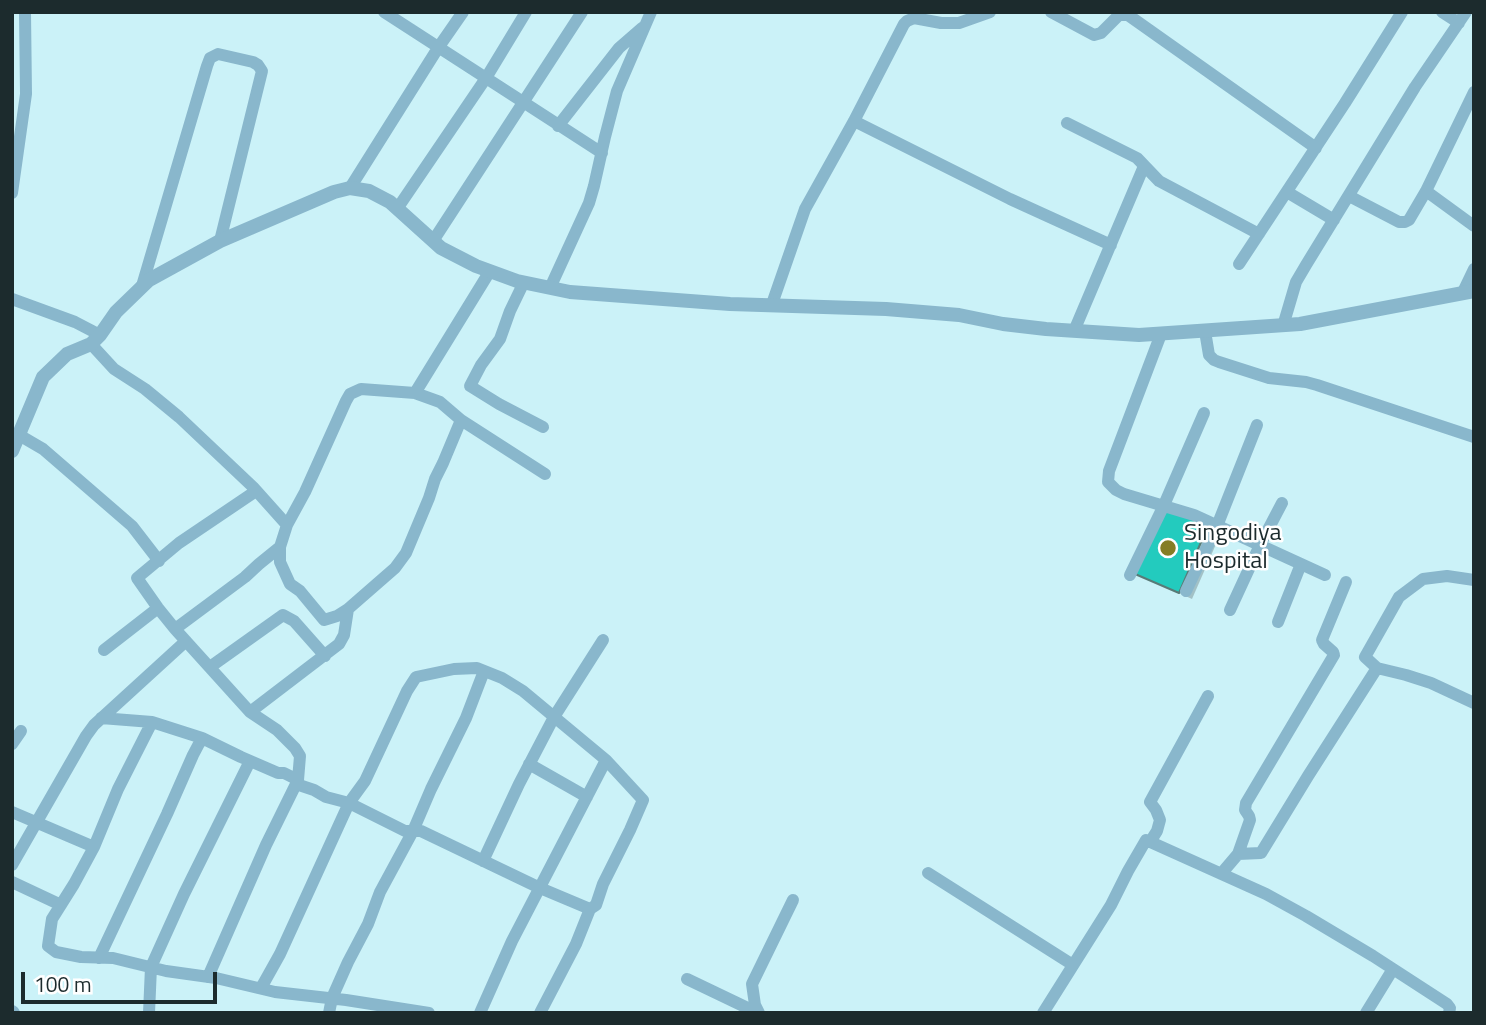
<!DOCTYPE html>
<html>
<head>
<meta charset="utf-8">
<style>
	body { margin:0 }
	#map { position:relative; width:1486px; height:1025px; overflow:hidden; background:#cbf2f8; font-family:"Titillium Web",sans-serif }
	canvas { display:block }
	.frame { position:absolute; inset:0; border:14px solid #1c2b2d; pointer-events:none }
	.scale { position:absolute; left:21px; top:972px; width:196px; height:32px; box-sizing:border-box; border:4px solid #1c2b2d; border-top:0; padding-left:9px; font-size:21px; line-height:24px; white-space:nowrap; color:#1c2b2d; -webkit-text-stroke:5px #fff; paint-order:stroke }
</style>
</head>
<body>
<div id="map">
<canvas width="1486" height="1025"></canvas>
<div class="frame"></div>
<div class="scale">100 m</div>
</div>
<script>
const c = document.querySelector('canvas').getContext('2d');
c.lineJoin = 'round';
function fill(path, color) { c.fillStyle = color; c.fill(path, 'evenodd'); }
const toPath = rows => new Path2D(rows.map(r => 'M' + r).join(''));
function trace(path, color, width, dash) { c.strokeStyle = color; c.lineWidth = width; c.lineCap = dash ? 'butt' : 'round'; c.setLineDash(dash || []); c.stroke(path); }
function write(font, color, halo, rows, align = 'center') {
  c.font = font + ' "Titillium Web",sans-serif'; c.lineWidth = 5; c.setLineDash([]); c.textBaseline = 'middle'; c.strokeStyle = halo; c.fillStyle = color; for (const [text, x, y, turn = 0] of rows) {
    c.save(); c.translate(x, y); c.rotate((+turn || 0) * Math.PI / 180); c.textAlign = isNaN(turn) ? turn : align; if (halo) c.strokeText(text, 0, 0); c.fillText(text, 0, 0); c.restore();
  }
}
fill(toPath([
	[1208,527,1220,535,1192,599,1138,574]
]), '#0003');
const building = toPath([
	[1165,507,1208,526,1179,593,1135,574,1165,507]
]);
fill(building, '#23cbbe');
trace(building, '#587b77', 2);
trace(toPath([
	[384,12,602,153],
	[1051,12,1094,35,1101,33,1119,15,1128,15,1316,148],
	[1442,12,1459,23],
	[854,121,1010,199,1111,245],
	[1067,123,1137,158,1159,181,1259,234],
	[558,126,619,48,642,28],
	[350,188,438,48,463,12],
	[1426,191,1474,226],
	[1287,192,1334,220],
	[12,193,26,94,25,12],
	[1349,196,1399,222,1405,222,1409,220,1426,191,1474,92],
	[397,209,486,78,526,12],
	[433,241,582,12],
	[1239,264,1345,103,1402,12],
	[524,282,510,311,500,339,481,365,470,386,499,404,543,427],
	[142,286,207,66,210,58,218,54,253,62,258,65,262,71,220,241],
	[550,288,589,203,594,186,605,137,617,91,651,12],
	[1462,294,1474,269],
	[12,299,75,322,100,335],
	[772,304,805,209,854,121,904,24,907,21,914,18,941,23,959,23,990,12],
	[1283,326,1296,282,1306,265,1415,87,1466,12],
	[1074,331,1144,166],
	[1205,331,1209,355,1214,360,1219,362,1269,378,1306,382,1317,385,1474,437],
	[1161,334,1109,471,1108,482,1116,490,1124,494,1194,515,1325,575],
	[91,344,114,369,145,389,179,417,253,487,287,525,280,547,280,562,290,584,300,591,324,620,337,616,348,609,395,568,406,553,429,498,435,479,443,463,461,420],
	[415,393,490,271],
	[19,435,43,449,132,526,159,561],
	[256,491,179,543,137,578,158,608,175,629,245,577,259,564,280,547],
	[287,525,305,492,346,401,350,394,361,389,415,393,440,402,461,420,545,474],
	[1130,575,1164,505,1204,413],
	[1186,591,1217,526,1257,425],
	[1230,610,1260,545,1282,503],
	[1278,622,1301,564],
	[175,629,250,712,277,730,295,748,300,756,298,780,266,845,208,977],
	[104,650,158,608],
	[210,667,283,615,294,621,325,656],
	[1377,668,1406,675,1431,683,1474,703],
	[250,712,339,644,344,635,348,609],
	[101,718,152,722],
	[12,744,21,731],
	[529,764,587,797],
	[12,812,94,847],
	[1150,842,1157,831,1160,820,1156,810,1150,802,1208,696],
	[1238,854,1250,820,1249,816,1245,810,1246,803,1334,655,1333,652,1324,644,1322,640,1346,582],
	[483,861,519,784,554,717,603,640],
	[12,865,86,736,94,725,186,641],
	[928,873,1073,965],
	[1221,874,1238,854,1261,853,1308,776,1377,668,1365,657,1399,597,1423,579,1447,576,1474,580],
	[12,882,61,905],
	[99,958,167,814,193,755,202,738],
	[687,979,758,1013],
	[261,988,280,954,349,803,365,781,407,691,416,677,454,669,477,668,502,678,523,691,606,760,643,800,630,830,603,884,596,905,590,909,576,944,540,1013],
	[149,1013,151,967,184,894,250,761],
	[329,1013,332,998,348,962,368,924,380,892,413,831,431,789,466,718,484,671],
	[429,1013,346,1000,275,992,216,978,166,971,113,958,81,957,56,952,48,946,52,919,74,884,94,847,118,789,152,722,202,738,241,757,278,773,284,773,298,780,299,785,314,790,326,797,349,803,405,831,421,831,540,888,590,909],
	[480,1013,512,941,606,760],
	[759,1013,755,1005,752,984,793,900],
	[1043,1013,1111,905,1128,871,1146,840,1266,894,1306,916,1373,956,1447,1004,1450,1008,1449,1013],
	[1366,1013,1393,969]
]), '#89b7cc', 12);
trace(toPath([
	[12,451,43,377,67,354,91,344,100,335,116,312,149,280,220,241,334,192,350,188,369,191,390,202,441,248,476,266,517,281,570,292,730,304,886,309,959,315,1003,324,1046,329,1139,335,1300,324,1474,291],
	[12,1012,13,1013]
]), '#89b7cc', 14);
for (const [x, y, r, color] of [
	[1168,548,9,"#857d24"]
]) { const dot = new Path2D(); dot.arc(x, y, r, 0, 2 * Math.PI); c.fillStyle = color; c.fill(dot); trace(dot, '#fff', 2.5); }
write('24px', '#1c2b2d', '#fff', [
	["Singodiya",1184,534],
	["Hospital",1184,562]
], 'left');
</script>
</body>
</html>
